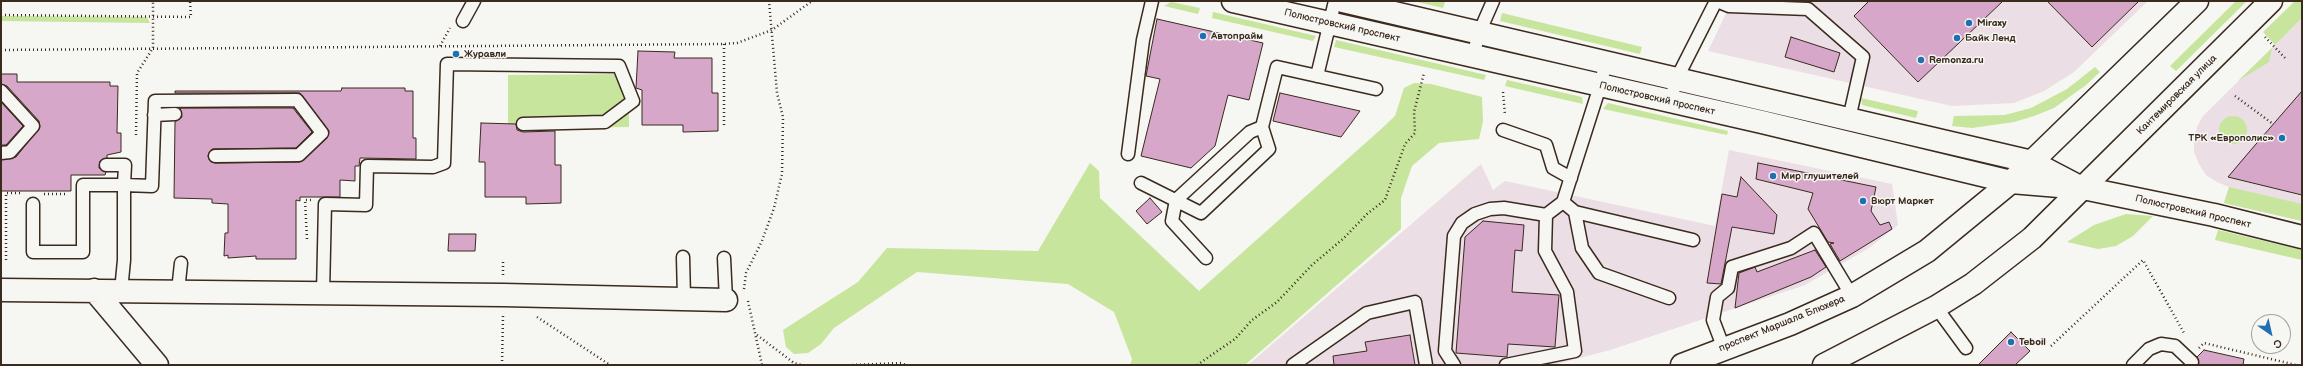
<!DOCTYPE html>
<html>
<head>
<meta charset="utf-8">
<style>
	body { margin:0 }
	#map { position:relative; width:2303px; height:366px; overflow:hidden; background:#f6f6f2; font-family:"Balsamiq Sans",sans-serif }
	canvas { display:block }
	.frame { position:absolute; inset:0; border:2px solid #3b2a1e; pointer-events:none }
	.north { position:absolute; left:2251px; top:314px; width:40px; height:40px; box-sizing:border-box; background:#f6f6f2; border:1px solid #aba49d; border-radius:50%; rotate:146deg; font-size:11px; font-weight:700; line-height:16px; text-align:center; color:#3b2a1e }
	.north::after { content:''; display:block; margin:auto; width:14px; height:18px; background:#1f6fb2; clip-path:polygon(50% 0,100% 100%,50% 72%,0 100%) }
</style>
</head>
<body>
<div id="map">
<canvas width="2303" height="366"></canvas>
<div class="frame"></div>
<div class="north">С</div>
</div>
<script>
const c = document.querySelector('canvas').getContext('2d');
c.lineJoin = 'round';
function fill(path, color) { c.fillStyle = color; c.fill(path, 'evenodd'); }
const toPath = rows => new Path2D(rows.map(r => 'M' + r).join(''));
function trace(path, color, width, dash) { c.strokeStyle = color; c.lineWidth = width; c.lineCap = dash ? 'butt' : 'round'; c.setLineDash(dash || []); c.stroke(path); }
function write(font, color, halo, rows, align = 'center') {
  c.font = font + ' "Balsamiq Sans",sans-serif'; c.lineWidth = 3; c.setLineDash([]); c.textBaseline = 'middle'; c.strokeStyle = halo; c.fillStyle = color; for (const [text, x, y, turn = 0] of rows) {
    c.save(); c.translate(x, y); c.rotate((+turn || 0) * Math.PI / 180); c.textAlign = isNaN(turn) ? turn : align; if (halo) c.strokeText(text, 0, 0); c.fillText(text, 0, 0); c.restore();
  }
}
fill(toPath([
	[1732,1,2148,1,2074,72,2044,91,2014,103,1952,106,1708,51],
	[2302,18,2302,221,2224,203,2229,187,2217,182,2206,175,2199,164,2194,152,2194,139,2197,127,2203,116],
	[1729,150,1892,184,1898,225,1869,248,1805,285,1610,350,1553,365,1248,365,1481,164,1493,190,1505,181,1715,226]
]), '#ecdee5');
fill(toPath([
	[1413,1,1442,1,1445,2,1443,8],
	[2236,1,2247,1,2176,71,2170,66],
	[2295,1,2302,1,2302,18,2275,45,2263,32],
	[1171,2,1200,8,1198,14,1164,6],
	[1213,12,1316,36,1313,41,1212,18],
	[1502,13,1642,47,1640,54,1500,21],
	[1,16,147,17,150,23,1,21],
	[1336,40,1486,75,1484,80,1334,47],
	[2272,48,2269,62,2238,81],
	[2095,67,2100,72,2086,85,2054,108,2034,116,2014,122,1972,128,1952,126,1954,116,2005,115,2031,108,2067,89],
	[629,74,629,127,508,129,508,75],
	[1507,80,1582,97,1583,104,1505,86],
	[1414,83,1431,84,1482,97,1483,121,1479,139,1439,143,1412,166,1401,198,1401,229,1245,365,1130,365,1132,359,1114,312,1068,284,917,272,834,328,821,344,808,353,794,354,786,347,783,330,858,282,887,248,1038,251,1090,163,1099,171,1100,198,1199,291,1379,131,1395,116,1404,88],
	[1861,98,1918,111,1916,118,1862,105],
	[1608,103,1728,131,1727,135,1603,109],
	'2219 130a14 14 0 1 1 28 0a14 14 0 1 1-28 0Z',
	[2229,187,2302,204,2302,221,2224,203],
	[2126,214,2153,216,2133,236,2116,246,2098,249,2067,242,2094,225],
	[2218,230,2302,250,2302,260,2215,240]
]), '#c7e59d');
const building = toPath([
	[1869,1,2003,1,1918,82,1854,16,1869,1],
	[2047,1,2139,1,2092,47,2047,1],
	[1157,19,1263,43,1249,100,1228,95,1215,146,1191,168,1141,156,1160,79,1146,76,1157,19],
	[1791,37,1840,53,1834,72,1785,57,1791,37],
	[638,51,675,52,674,58,712,58,712,93,718,93,718,131,683,132,683,125,642,125,642,90,636,88,638,51],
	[1,74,17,74,17,82,110,82,110,86,118,86,117,133,121,133,121,152,107,155,107,158,100,161,99,168,106,172,105,175,71,175,71,191,1,191,1,160,16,157,40,127,39,121,7,86,1,84,1,74],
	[342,88,405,88,405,91,413,91,413,138,416,138,416,159,360,158,359,166,355,166,355,181,340,180,340,197,300,197,300,201,296,200,296,259,256,259,256,256,228,258,228,255,224,256,225,233,228,233,228,204,212,203,212,199,174,198,175,122,182,117,180,108,293,108,312,132,296,148,212,149,208,156,211,162,215,163,300,162,327,138,329,131,300,93,175,93,175,91,341,91,342,88],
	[2302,91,2302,195,2228,177,2250,151,2302,91],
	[1280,93,1360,111,1341,137,1273,121,1280,93],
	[1,102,23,126,6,145,1,145,1,102],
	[481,123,516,124,517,130,523,132,555,131,555,165,561,165,561,203,526,204,526,197,485,197,485,162,479,162,481,123],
	[1758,163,1876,187,1871,211,1880,225,1889,222,1892,229,1840,261,1830,244,1834,243,1828,242,1808,209,1813,193,1756,179,1758,163],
	[1741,177,1777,215,1774,234,1732,227,1721,284,1707,283,1722,194,1737,197,1741,177],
	[1150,198,1162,212,1147,224,1136,211,1150,198],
	[1483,221,1524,225,1522,251,1515,250,1512,292,1559,295,1555,347,1508,344,1507,357,1456,353,1465,237,1483,221],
	[449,234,476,234,475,251,448,251,449,234],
	[1815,250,1826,267,1811,277,1735,308,1739,273,1755,267,1757,272,1815,250],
	[2011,332,2030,351,2015,365,1978,365,2011,332],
	[1410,335,1415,365,1334,365,1333,356,1367,351,1365,342,1410,335],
	[2204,350,2244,359,2243,365,2199,365,2197,357,2204,350]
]);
fill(building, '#d6a7c8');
trace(building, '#3b2a1e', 1);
const lane = toPath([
	[1717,1,1729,6,1808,9,1863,57,1849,119],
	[463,21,474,1],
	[1473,56,1479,33,1493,1],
	[1317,76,1335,1],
	[1,91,33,126,10,152,1,153],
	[1670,102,1677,78,1716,1],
	[154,115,175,114],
	[1503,130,1546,145,1553,168,1571,178],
	[1128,154,1143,40,1152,1],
	[106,165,125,165,124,185,152,186,155,101,297,100,322,133,299,155,215,156],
	[1141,183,1201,213,1269,149,1262,127],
	[1563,202,1575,212,1582,248,1599,273,1669,298],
	[33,204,33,252,83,252,83,185,124,185,124,260,121,291],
	[1575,212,1693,240],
	[683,257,684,298],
	[724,258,726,300],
	[1206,258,1172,221,1176,200,1250,132,1262,127,1277,67,1376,89],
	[178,291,181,263],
	[323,293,325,204,366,205,367,166,433,167,444,163,447,64,619,66,633,101,605,122,523,124],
	[1936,307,1966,348],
	[1724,349,1713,320,1717,297,1728,288,1732,267,1791,248,1814,233,1852,296],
	[1293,365,1367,313,1415,302,1426,365],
	[1454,365,1445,351,1454,236,1462,223,1475,214,1490,209,1504,208,1546,215,1563,202,1600,86,1606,62],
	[1506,365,1575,351,1567,292,1545,251,1546,215],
	[2133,365,2149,349,2161,344,2175,346,2192,362]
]);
const street = toPath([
	[1,290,503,295,726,300],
	[94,290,157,365]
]);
const secondary = toPath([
	[1233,1,1762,122,2011,182,2083,188,2214,215,2302,237],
	[1343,1,2032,162,2074,184]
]);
const primary = toPath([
	[1682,365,1790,324,1852,296,1927,251,2011,182,2197,1],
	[1824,365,1936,307,1973,284,2032,238,2271,1]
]);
trace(lane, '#3b2a1e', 15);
trace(street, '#3b2a1e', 25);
trace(secondary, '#3b2a1e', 25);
trace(primary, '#3b2a1e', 25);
trace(toPath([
	[1,15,191,17,190,1],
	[2265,37,2286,59],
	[724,44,724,128],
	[440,46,450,28],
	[1,50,724,44,737,43,772,30,812,1],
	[1503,92,1505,115],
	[2235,96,2273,124],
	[136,135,137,73,153,48,153,1],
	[44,194,67,194],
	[307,239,305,200,311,200],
	[6,260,6,193,21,193],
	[503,262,503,275],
	[744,289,746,273,762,241,774,208,782,174,783,117,777,93,769,1],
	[748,301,762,365],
	[537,317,610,365],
	[757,335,794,363,802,365],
	[2051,346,2143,260,2184,333],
	[2199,348,2204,343,2296,365],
	[502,365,503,316],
	[852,365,901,363,906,365],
	[1197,365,1235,339,1252,320,1277,302,1312,265,1344,238,1367,214,1385,200,1405,144,1415,133,1414,112,1424,73]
]), '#3b2a1e', 2.5, [1, 3]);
trace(lane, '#f6f6f2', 12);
trace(street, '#f6f6f2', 22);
trace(secondary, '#f6f6f2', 22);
trace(primary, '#f6f6f2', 22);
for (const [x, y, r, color] of [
	[1969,23,4,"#1f6fb2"],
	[1203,36,4,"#1f6fb2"],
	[1957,38,4,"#1f6fb2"],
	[456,54,4,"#1f6fb2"],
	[1921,60,4,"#1f6fb2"],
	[2282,138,4,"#1f6fb2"],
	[1773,176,4,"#1f6fb2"],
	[1863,201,4,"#1f6fb2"],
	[2011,342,4,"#1f6fb2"]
]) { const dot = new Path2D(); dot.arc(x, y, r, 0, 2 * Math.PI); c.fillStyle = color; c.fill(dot); trace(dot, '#f6f6f2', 1.5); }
write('bold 10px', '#3b2a1e', '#f6f6f2', [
	["Miraxy",1977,23],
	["Автопрайм",1211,36],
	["Байк Ленд",1965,38],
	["Журавли",464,54],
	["Remonza.ru",1929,60],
	["ТРК «Европолис»",2274,138,"right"],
	["Мир глушителей",1781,176],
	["Вюрт Маркет",1871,201],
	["Teboil",2019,342]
], 'left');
write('10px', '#3b2a1e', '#f6f6f2', [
	["Полюстровский проспект",1342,26,13],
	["Кантемировская улица",2177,95,-45],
	["Полюстровский проспект",1657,99,13],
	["Полюстровский проспект",2193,212,13],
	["проспект Маршала Блюхера",1782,324,-22]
]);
</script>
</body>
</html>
